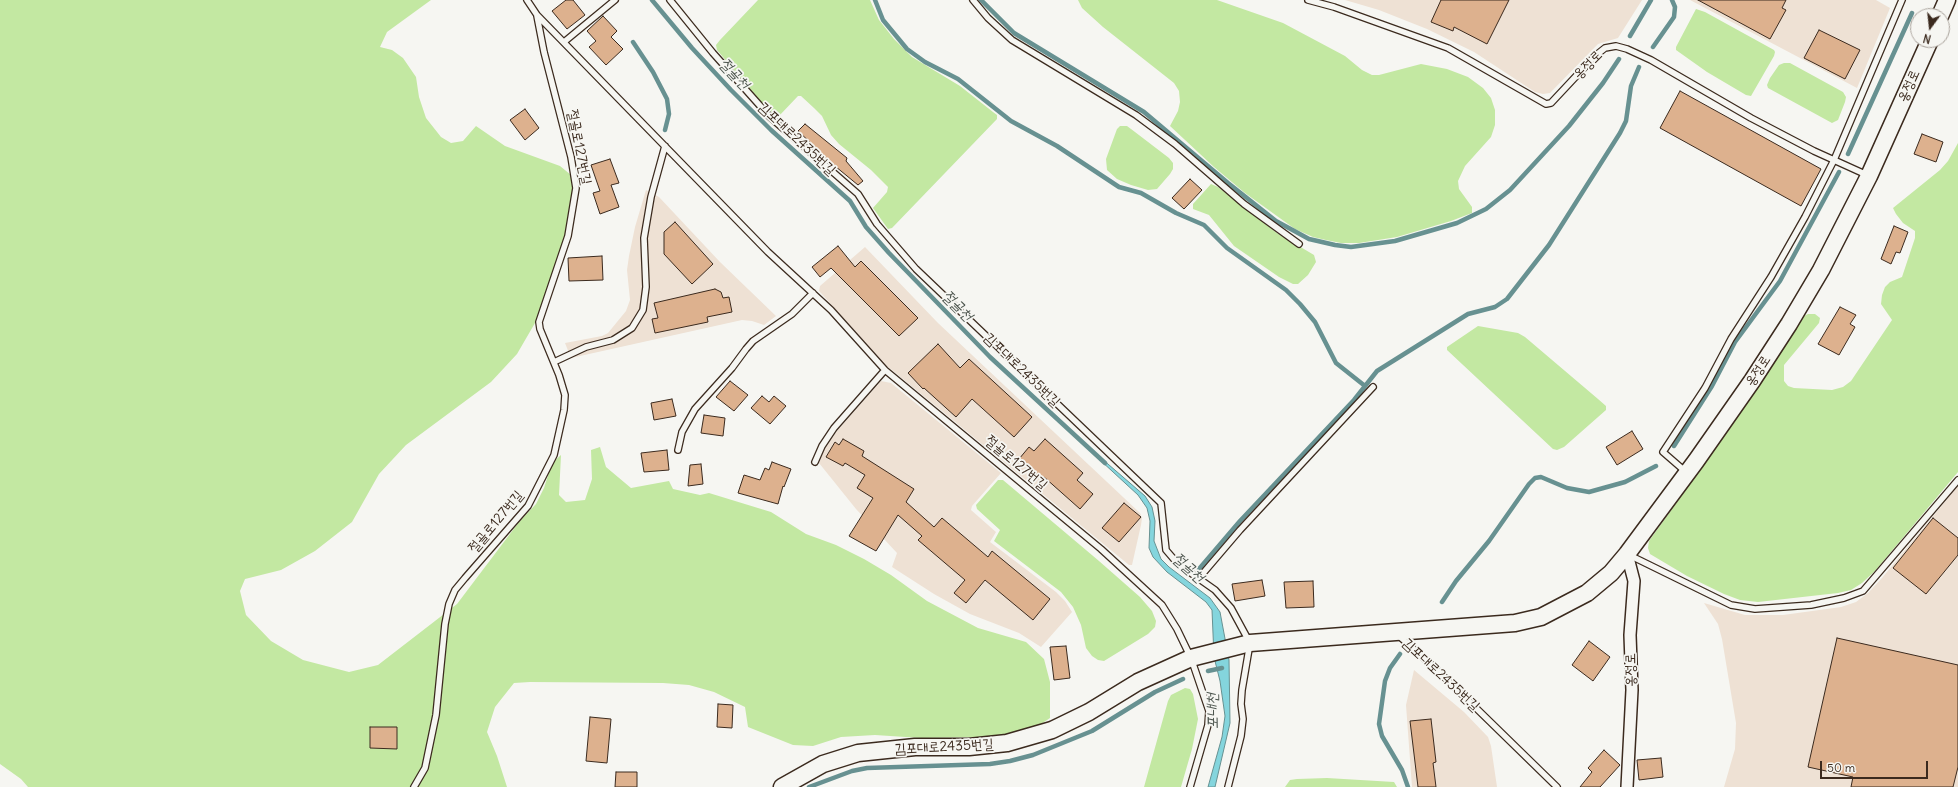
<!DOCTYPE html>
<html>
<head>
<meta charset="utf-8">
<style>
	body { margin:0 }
	#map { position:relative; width:1958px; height:787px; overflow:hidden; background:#f6f6f2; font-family:Delius,sans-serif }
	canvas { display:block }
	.north { position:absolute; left:1910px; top:8px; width:40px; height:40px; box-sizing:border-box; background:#f6f6f2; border:1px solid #aba49d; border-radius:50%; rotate:195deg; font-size:11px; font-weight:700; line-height:16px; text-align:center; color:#3b2a1e }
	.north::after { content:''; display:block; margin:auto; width:14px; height:18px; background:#3b2a1e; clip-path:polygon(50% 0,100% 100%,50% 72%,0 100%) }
	.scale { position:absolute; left:1820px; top:761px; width:108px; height:18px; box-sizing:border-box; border:2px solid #3b2a1e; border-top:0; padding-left:5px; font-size:12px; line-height:14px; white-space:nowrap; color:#3b2a1e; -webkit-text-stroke:3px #f6f6f2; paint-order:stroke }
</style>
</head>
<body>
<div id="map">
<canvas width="1958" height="787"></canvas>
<div class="north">N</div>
<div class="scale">50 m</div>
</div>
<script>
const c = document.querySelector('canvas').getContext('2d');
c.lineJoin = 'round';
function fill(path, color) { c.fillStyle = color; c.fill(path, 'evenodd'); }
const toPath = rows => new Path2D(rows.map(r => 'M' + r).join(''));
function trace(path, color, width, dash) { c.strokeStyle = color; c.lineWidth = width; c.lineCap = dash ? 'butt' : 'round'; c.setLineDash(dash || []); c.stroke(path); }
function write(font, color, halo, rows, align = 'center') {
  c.font = font + ' Delius,"Poor Story",sans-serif'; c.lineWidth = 3.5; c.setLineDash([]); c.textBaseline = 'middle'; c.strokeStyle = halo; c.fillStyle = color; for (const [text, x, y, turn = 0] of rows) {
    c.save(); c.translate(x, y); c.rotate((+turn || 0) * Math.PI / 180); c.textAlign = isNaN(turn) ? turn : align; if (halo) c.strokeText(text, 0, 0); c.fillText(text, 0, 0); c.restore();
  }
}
fill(toPath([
	[1345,0,1642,0,1618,38,1598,44,1550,93,1543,94,1535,92,1474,52,1427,29,1379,10],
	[1690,0,1876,0,1890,8,1857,88],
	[646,190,659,197,720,262,776,316,764,325,752,321,742,320,571,358,565,343,602,336,608,333,626,311,630,300,627,270,629,256,635,227],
	[865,247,938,323,1140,513,1142,518,1141,525,1132,565,1129,565,887,366,819,291,820,286],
	[881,381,891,383,1001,473,972,506,971,510,996,532,990,542,1056,592,1065,601,1072,612,1041,647,1019,633,970,614,934,594,892,567,897,553,856,509,819,463,824,450,837,431],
	[1958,486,1958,787,1724,787,1735,749,1736,723,1722,639,1718,624,1704,603,1745,615,1783,615,1841,607,1856,602,1868,593,1882,578],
	[1414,670,1464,712,1488,737,1491,746,1497,787,1412,787,1406,705]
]), '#eee1d4');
fill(toPath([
	[0,0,431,0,387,32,380,47,392,50,403,58,416,77,419,97,426,118,441,137,451,143,463,141,476,126,505,146,560,166,571,175,573,197,566,234,553,275,535,323,517,354,491,382,406,445,379,474,352,522,315,551,281,570,245,579,240,591,246,615,271,641,303,660,349,672,378,665,457,604,519,522,536,504,544,488,552,463,561,455,559,495,566,502,585,500,592,479,591,450,600,447,606,467,631,488,669,481,673,489,700,495,709,493,771,512,806,534,836,545,864,559,891,575,927,601,978,628,1026,642,1044,659,1050,682,1050,718,1041,724,1009,734,987,737,921,738,875,735,841,737,813,746,793,745,748,727,745,707,714,692,689,685,663,683,530,682,514,683,495,707,487,732,497,756,507,787,28,787,21,779,0,764],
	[758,0,870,0,879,20,894,39,912,57,960,86,993,112,997,115,997,119,892,228,888,229,873,208,887,192,888,187,871,170,839,144,831,135,822,116,814,108,801,96,798,96,779,116,775,115,762,103,717,50,716,45,720,40],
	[1078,0,1217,0,1283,23,1345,56,1362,70,1372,75,1379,75,1421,64,1447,69,1468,77,1483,88,1491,98,1495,110,1495,125,1491,137,1465,166,1458,181,1459,189,1472,207,1472,213,1451,221,1397,237,1359,243,1341,243,1326,240,1313,237,1295,229,1245,193,1214,167,1170,126,1178,111,1180,102,1179,91,1174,83,1103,27,1082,8],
	[1696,9,1705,12,1774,50,1775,52,1774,56,1751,96,1746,95,1707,72,1676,50,1676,47],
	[1784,63,1790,63,1843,92,1846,97,1845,102,1838,120,1832,123,1768,88,1767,85,1770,78,1779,65],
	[1120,126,1127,126,1135,132,1169,158,1173,163,1173,169,1170,174,1157,189,1148,190,1131,185,1117,179,1107,170,1106,159,1117,129],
	[1958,143,1958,472,1875,571,1862,583,1851,590,1838,593,1758,602,1740,600,1724,594,1687,576,1650,554,1648,548,1649,541,1728,431,1804,316,1808,314,1815,314,1820,318,1819,323,1784,365,1784,381,1788,386,1794,388,1832,390,1843,387,1851,381,1892,320,1881,304,1882,295,1885,287,1890,282,1902,277,1915,238,1915,231,1903,223,1896,214,1893,208,1940,170,1948,161],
	[1211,184,1218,187,1277,233,1314,255,1316,262,1308,275,1298,284,1293,284,1279,277,1234,246,1209,215,1193,209,1193,204],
	[1478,326,1518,333,1525,337,1598,399,1606,406,1606,410,1564,447,1557,450,1553,449,1447,350,1447,347],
	[998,480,1003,480,1099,561,1140,597,1152,611,1156,621,1155,627,1148,634,1104,661,1098,660,1092,656,1086,648,1081,625,1073,607,1061,592,994,541,1000,530,977,509,976,505],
	[1185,688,1190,689,1193,694,1198,719,1192,749,1181,787,1144,787,1168,701,1171,695],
	[1327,778,1394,782,1397,787,1285,787,1290,780,1297,779]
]), '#c3e8a2');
const water = toPath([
	[1101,458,1145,496,1152,507,1155,521,1154,541,1161,559,1169,567,1210,598,1220,612,1229,660,1230,723,1215,787,1208,787,1222,737,1225,716,1220,681,1214,657,1212,610,1206,602,1167,572,1153,557,1149,548,1150,521,1147,508,1138,495,1100,460,1101,458]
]);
fill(water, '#84d5dd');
trace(water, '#679191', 1);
trace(toPath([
	[652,0,692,48,731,90,771,130,850,201,866,227,889,253,990,357,1105,463],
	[875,0,883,20,907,49,925,62,958,79,1011,121,1057,146,1119,187,1141,193,1176,213,1204,225,1227,248,1286,290,1300,304,1315,322,1336,363,1365,386],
	[981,0,1014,33,1144,112,1228,183,1276,221,1309,239,1335,245,1351,247,1395,241,1457,223,1486,209,1510,190,1569,126,1603,83,1619,59],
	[1630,36,1651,0],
	[633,42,653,72,667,99,669,114,665,130],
	[1653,47,1674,17,1675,7,1672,0],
	[1848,154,1912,13],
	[1674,446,1712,386,1735,342,1780,281,1839,172],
	[1199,569,1240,521,1354,400,1377,371,1468,314,1495,307,1507,299,1549,245,1620,133,1626,121,1631,86,1639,67],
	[1442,602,1456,581,1489,541,1529,484,1535,478,1541,477,1567,488,1589,492,1625,482,1656,466],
	[1400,654,1390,668,1385,681,1379,724,1382,736,1402,770,1408,787],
	[1208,671,1222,668],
	[809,787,852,771,867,768,990,764,1010,761,1033,755,1092,731,1155,692,1183,679]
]), '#679191', 4.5);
const building = toPath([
	[566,0,573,0,585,15,567,29,552,11,566,0],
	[1441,0,1509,0,1487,44,1454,27,1453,31,1431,22,1441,0],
	[1698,0,1786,0,1782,8,1786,10,1770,39,1698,0],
	[603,16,617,31,611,37,623,49,606,65,589,47,596,41,587,31,603,16],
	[1819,30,1860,50,1845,79,1804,58,1819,30],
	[1680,91,1821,169,1801,206,1660,128,1680,91],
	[525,109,539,128,525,140,510,120,525,109],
	[805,124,847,158,846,161,863,181,858,185,813,148,814,146,798,131,805,124],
	[1922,134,1943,142,1936,162,1914,154,1922,134],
	[610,159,619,183,611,185,619,207,600,214,593,193,600,191,591,165,610,159],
	[1190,179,1202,190,1184,209,1172,198,1190,179],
	[675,222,713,264,692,284,664,254,664,232,675,222],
	[1894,226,1908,232,1900,253,1896,252,1891,264,1881,259,1894,226],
	[838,246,855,267,861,261,918,318,899,336,831,268,820,277,812,267,838,246],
	[602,256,603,280,569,281,568,258,602,256],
	[715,289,721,292,723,298,729,297,732,312,707,317,708,322,655,333,652,319,658,318,654,303,715,289],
	[1840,307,1856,315,1850,324,1855,327,1839,355,1818,344,1840,307],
	[938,344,960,368,969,359,1032,417,1014,437,972,399,956,417,924,388,923,389,908,373,938,344],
	[730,381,748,395,734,411,716,397,730,381],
	[762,396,769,402,774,396,786,406,770,424,751,408,762,396],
	[672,399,676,416,654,420,651,403,672,399],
	[704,415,725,418,723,436,701,433,704,415],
	[1632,431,1643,449,1617,465,1606,447,1632,431],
	[843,439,864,451,862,456,914,489,906,502,934,527,942,518,988,557,992,551,1050,599,1033,620,985,580,966,603,954,593,965,580,918,540,922,536,898,515,876,551,849,536,873,498,857,488,865,475,845,463,843,466,826,457,835,442,839,445,843,439],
	[1045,439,1083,473,1077,480,1093,494,1080,509,1044,477,1042,479,1019,459,1029,447,1034,451,1045,439],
	[667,450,669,470,644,472,641,453,667,450],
	[772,462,791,469,784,487,783,486,778,504,738,493,744,475,760,480,765,468,769,470,772,462],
	[701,464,703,484,688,486,690,465,701,464],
	[1124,503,1141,517,1119,542,1102,528,1124,503],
	[1933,518,1958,538,1958,555,1926,594,1893,568,1933,518],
	[1262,580,1265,596,1235,601,1232,584,1262,580],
	[1313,581,1314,607,1286,608,1284,582,1313,581],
	[1837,638,1958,665,1958,767,1953,787,1851,787,1853,777,1808,767,1837,638],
	[1589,641,1610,657,1593,681,1572,665,1589,641],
	[1066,646,1070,678,1054,680,1050,647,1066,646],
	[718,704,733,705,732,728,717,727,718,704],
	[590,717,611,719,607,763,586,761,590,717],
	[1431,719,1436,762,1433,763,1436,787,1418,787,1410,721,1431,719],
	[370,727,397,727,397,749,370,748,370,727],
	[1604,750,1620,765,1600,787,1580,787,1592,772,1588,768,1604,750],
	[1661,758,1663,777,1639,780,1637,760,1661,758],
	[616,772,637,772,637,787,615,787,616,772]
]);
fill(building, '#ddb18e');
trace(building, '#3b2a1e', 1);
const lane = toPath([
	[527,0,537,15,768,252,831,310,885,370,1101,549,1162,605,1177,629,1191,658,1209,711,1208,725,1190,787],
	[670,0,713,53,770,117,858,194,877,224,916,269,1161,503,1166,550,1178,564,1215,590,1231,608,1250,643,1242,690,1241,704,1243,719,1241,736,1228,787],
	[973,0,988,18,1012,40,1136,115,1175,144,1244,204,1299,244],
	[1308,0,1334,7,1448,48,1546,104,1551,103,1595,56,1605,48,1616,46,1627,49,1651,60,1751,118,1814,151,1867,175],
	[564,42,615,0],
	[554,362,586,347,613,340,632,328,643,310,646,287,644,238,651,197,665,146],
	[678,450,682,432,695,409,732,368,746,349,753,341,792,314,813,293],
	[815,462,822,446,834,428,885,370],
	[1686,472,1663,452,1705,388,1731,339,1771,277,1805,217,1834,160,1902,0],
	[1627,554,1731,605,1755,609,1811,605,1844,598,1863,591,1958,480],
	[1199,578,1240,530,1373,387],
	[1398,635,1435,668,1557,787],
	[414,787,425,768,436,715,445,624,449,604,455,590,465,578,528,506,554,455,564,410,565,395,559,375,540,329,539,322,568,236,576,188,571,157,544,52,537,16]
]);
const street = toPath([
	[1627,554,1634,581,1630,635,1632,690,1627,787]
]);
const secondary = toPath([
	[1940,16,1947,0],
	[782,787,823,764,858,753,915,747,969,747,1007,743,1052,730,1089,712,1138,682,1191,658,1250,643,1515,623,1541,617,1587,593,1611,573,1627,554,1696,461,1752,381,1789,324,1821,270,1869,176,1930,40]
]);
trace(lane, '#3b2a1e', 8);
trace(street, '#3b2a1e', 14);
trace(secondary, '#3b2a1e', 19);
trace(lane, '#f6f6f2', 5.5);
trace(street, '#f6f6f2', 11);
trace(secondary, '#f6f6f2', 16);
write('14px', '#3b2a1e', '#f6f6f2', [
	["옹정로",1588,65,-45],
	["옹정로",1909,86,-66],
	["김포대로2435번길",797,139,43],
	["절골로127번길",579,147,79],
	["김포대로2435번길",1022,370,44],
	["옹정로",1758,371,-57],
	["절골로127번길",1016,463,40],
	["절골로127번길",496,522,-50],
	["옹정로",1631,670,-91],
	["김포대로2435번길",1441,675,43],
	["김포대로2435번길",944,747,-3]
]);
write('italic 15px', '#4d554e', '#f6f6f2', [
	["절골천",734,74,47],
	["절골천",957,306,45],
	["절골천",1188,568,41],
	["포내천",1213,711,-91]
]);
</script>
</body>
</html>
